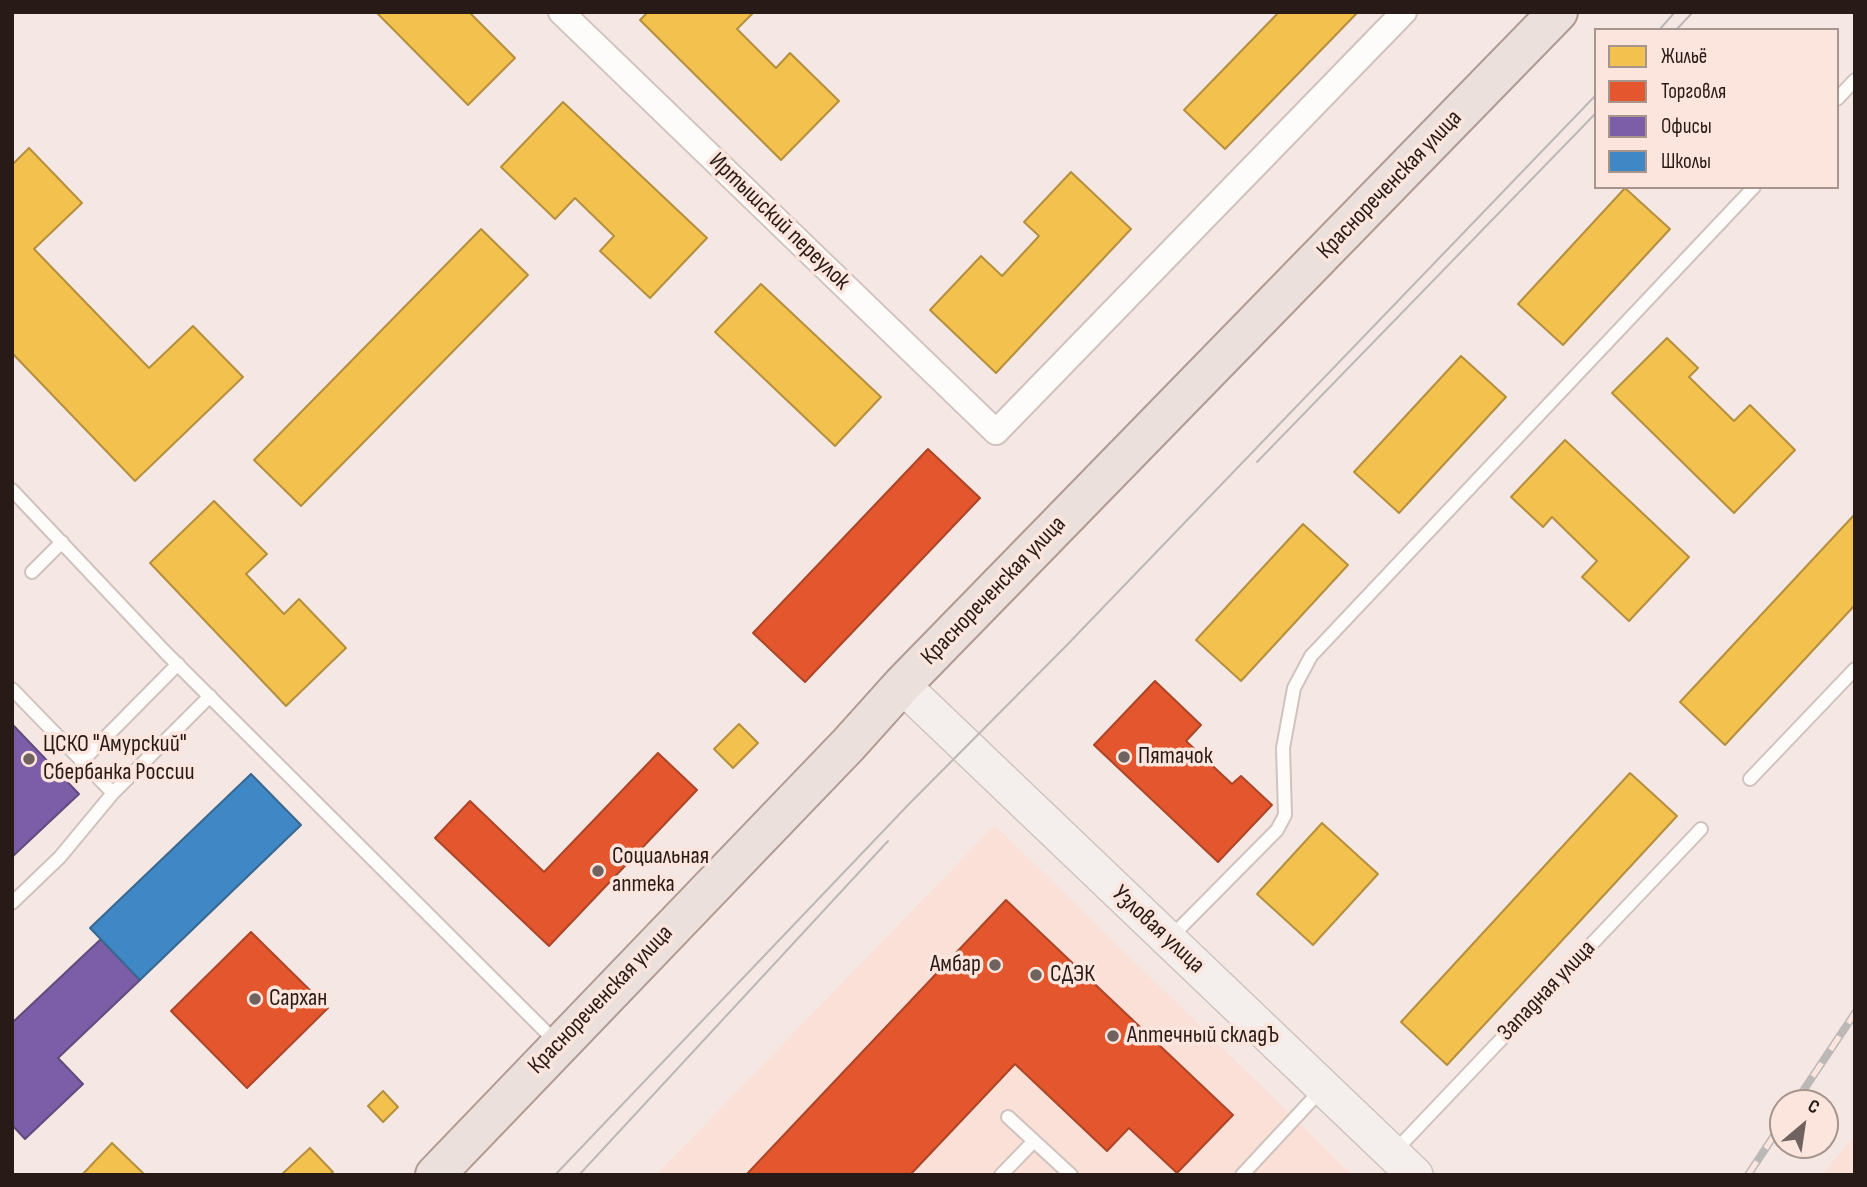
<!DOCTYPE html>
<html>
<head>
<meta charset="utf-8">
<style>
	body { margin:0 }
	#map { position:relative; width:1867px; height:1187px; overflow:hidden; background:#f5e8e4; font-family:"Sofia Sans Condensed",sans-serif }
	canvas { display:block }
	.frame { position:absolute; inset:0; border:14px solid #281a16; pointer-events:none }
	.legend { position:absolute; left:1594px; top:28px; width:245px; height:161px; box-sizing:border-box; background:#fce5dd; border:2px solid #a7948d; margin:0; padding:9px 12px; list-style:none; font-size:21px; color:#281a16 }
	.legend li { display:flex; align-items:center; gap:14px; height:35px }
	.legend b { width:35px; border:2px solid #a7948d }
	.north { position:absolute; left:1769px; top:1089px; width:70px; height:70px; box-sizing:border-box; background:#fce5dd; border:2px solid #a7948d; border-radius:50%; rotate:29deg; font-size:19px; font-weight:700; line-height:28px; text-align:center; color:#281a16 }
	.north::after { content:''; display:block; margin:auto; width:24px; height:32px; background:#70625e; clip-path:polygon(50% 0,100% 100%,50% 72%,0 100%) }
</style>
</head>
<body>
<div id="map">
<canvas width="1867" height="1187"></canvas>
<div class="frame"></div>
<ul class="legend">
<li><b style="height:19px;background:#f2c14e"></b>Жильё</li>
<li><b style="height:19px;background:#e4572e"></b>Торговля</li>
<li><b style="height:19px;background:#7b5ea7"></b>Офисы</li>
<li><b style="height:19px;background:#3f88c5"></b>Школы</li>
</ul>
<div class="north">С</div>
</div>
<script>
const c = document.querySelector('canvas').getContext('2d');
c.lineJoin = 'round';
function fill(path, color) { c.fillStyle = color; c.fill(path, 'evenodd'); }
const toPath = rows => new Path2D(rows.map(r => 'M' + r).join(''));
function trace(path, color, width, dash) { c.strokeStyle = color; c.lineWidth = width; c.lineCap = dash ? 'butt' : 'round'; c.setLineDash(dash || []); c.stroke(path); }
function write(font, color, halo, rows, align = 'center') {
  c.font = font + ' "Sofia Sans Condensed",sans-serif'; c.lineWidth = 7; c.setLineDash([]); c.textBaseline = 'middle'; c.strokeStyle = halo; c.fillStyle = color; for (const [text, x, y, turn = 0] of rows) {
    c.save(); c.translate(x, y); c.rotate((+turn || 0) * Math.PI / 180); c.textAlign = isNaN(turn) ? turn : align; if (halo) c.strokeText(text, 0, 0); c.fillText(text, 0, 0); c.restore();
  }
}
fill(toPath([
	[995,825,1352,1175,656,1175],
	[1855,1135,1855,1175,1822,1175]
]), '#fae0d7');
const homes = toPath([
	[376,12,469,12,515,58,468,105,376,12],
	[648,12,754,12,737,29,776,68,790,53,839,101,781,160,640,20,648,12],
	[1279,12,1358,12,1225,149,1184,110,1279,12],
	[563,102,707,238,650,298,600,251,614,236,575,198,555,219,501,167,563,102],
	[29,148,82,203,34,249,149,368,193,326,243,377,135,481,12,353,12,165,29,148],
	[1071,172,1131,229,996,373,930,310,981,256,1002,276,1039,236,1024,222,1071,172],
	[1625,188,1670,229,1563,345,1518,304,1625,188],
	[481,229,528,275,301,506,254,460,481,229],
	[761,284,881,397,835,446,715,332,761,284],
	[1667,338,1698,368,1689,377,1734,421,1750,405,1795,450,1734,513,1612,393,1667,338],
	[1461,356,1506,397,1399,513,1354,472,1461,356],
	[1565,440,1689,557,1629,621,1582,577,1597,561,1552,517,1543,527,1511,497,1565,440],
	[214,501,267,554,246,574,284,614,299,599,346,648,286,706,150,563,214,501],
	[1855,514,1855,605,1725,745,1680,702,1855,514],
	[1303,524,1348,565,1241,681,1196,640,1303,524],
	[739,724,758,743,733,768,714,749,739,724],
	[1630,773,1677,816,1447,1065,1401,1022,1630,773],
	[1322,823,1378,874,1313,945,1257,894,1322,823],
	[383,1091,398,1107,383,1122,368,1106,383,1091],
	[112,1143,145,1175,82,1175,112,1143],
	[310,1148,333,1172,329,1175,281,1175,310,1148]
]);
fill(homes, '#f2c14e');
trace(homes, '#b58f3d', 2);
const shops = toPath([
	[928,449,980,498,805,682,753,633,928,449],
	[1155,681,1201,725,1186,741,1232,784,1241,776,1272,805,1218,862,1094,745,1155,681],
	[658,753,697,790,549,946,435,838,470,801,544,872,658,753],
	[1006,900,1233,1115,1177,1173,1129,1128,1107,1151,1015,1064,910,1175,746,1175,1006,900],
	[251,932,328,1008,247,1088,171,1011,251,932]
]);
fill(shops, '#e4572e');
trace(shops, '#ac4527', 2);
const offices = toPath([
	[12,724,79,794,12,857,12,724],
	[101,939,140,980,58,1058,83,1084,25,1139,12,1125,12,1023,101,939]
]);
fill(offices, '#7b5ea7');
trace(offices, '#624a7c', 2);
const schools = toPath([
	[251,774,301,825,140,980,90,928,251,774]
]);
fill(schools, '#3f88c5');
trace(schools, '#386790', 2);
const lane = toPath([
	[1837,99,1855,80],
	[12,490,166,653,557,1043],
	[32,572,62,542],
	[12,689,113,793,210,696],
	[82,761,178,664],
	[1750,779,1855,669],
	[12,903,60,857,113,793],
	[1171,937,1277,830,1285,815,1283,748,1294,688,1311,656,1754,187],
	[1008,1117,1071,1175],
	[1395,1151,1701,829],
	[1001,1175,1034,1141],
	[1242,1175,1321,1090]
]);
const street = toPath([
	[561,12,996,432,1404,12]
]);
const secondary = toPath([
	[902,685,1415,1175]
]);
const primary = toPath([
	[435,1175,849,744,902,685,1558,12]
]);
trace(lane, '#d0c3be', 16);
trace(street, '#d0c3be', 28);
trace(secondary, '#d0c3be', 38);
trace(primary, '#b09a92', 42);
trace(lane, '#fefcfb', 12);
trace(street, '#fefcfb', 24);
trace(secondary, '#f4eeec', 35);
trace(primary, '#ebe0dc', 38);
trace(toPath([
	[1659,30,1675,12],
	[1676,30,1693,12],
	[1257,462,1596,113],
	[555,1175,909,804,1066,646,1596,95],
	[579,1175,888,841]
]), '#bcb8b8', 2);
const rail = toPath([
	[1795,1103,1855,1013],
	[1748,1175,1783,1122]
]);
trace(rail, '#bcb8b8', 8);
trace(rail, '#fce5dd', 5, [16]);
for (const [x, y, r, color] of [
	[1124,757,7,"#70625e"],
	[29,759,7,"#70625e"],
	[598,871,7,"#70625e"],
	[995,965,7,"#70625e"],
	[1036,975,7,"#70625e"],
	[255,999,7,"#70625e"],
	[1113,1036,7,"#70625e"]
]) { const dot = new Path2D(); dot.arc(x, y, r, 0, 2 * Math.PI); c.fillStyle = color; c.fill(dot); trace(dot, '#fce5dd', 2.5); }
write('24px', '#281a16', '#fce5dd', [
	["Краснореченская улица",1390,185,-46],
	["Иртышский переулок",779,222,44],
	["Краснореченская улица",994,591,-46],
	["Узловая улица",1158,930,43],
	["Западная улица",1547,991,-46],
	["Краснореченская улица",601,1000,-46]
]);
write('24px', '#281a16', '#fce5dd', [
	["ЦСКО \"Амурский\"",43,745],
	["Сбербанка России",43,773],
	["Пятачок",1138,757],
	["Социальная",612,857],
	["аптека",612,885],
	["Амбар",981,965,"right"],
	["СДЭК",1050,975],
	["Сархан",269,999],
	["Аптечный складЪ",1127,1036]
], 'left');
</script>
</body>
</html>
